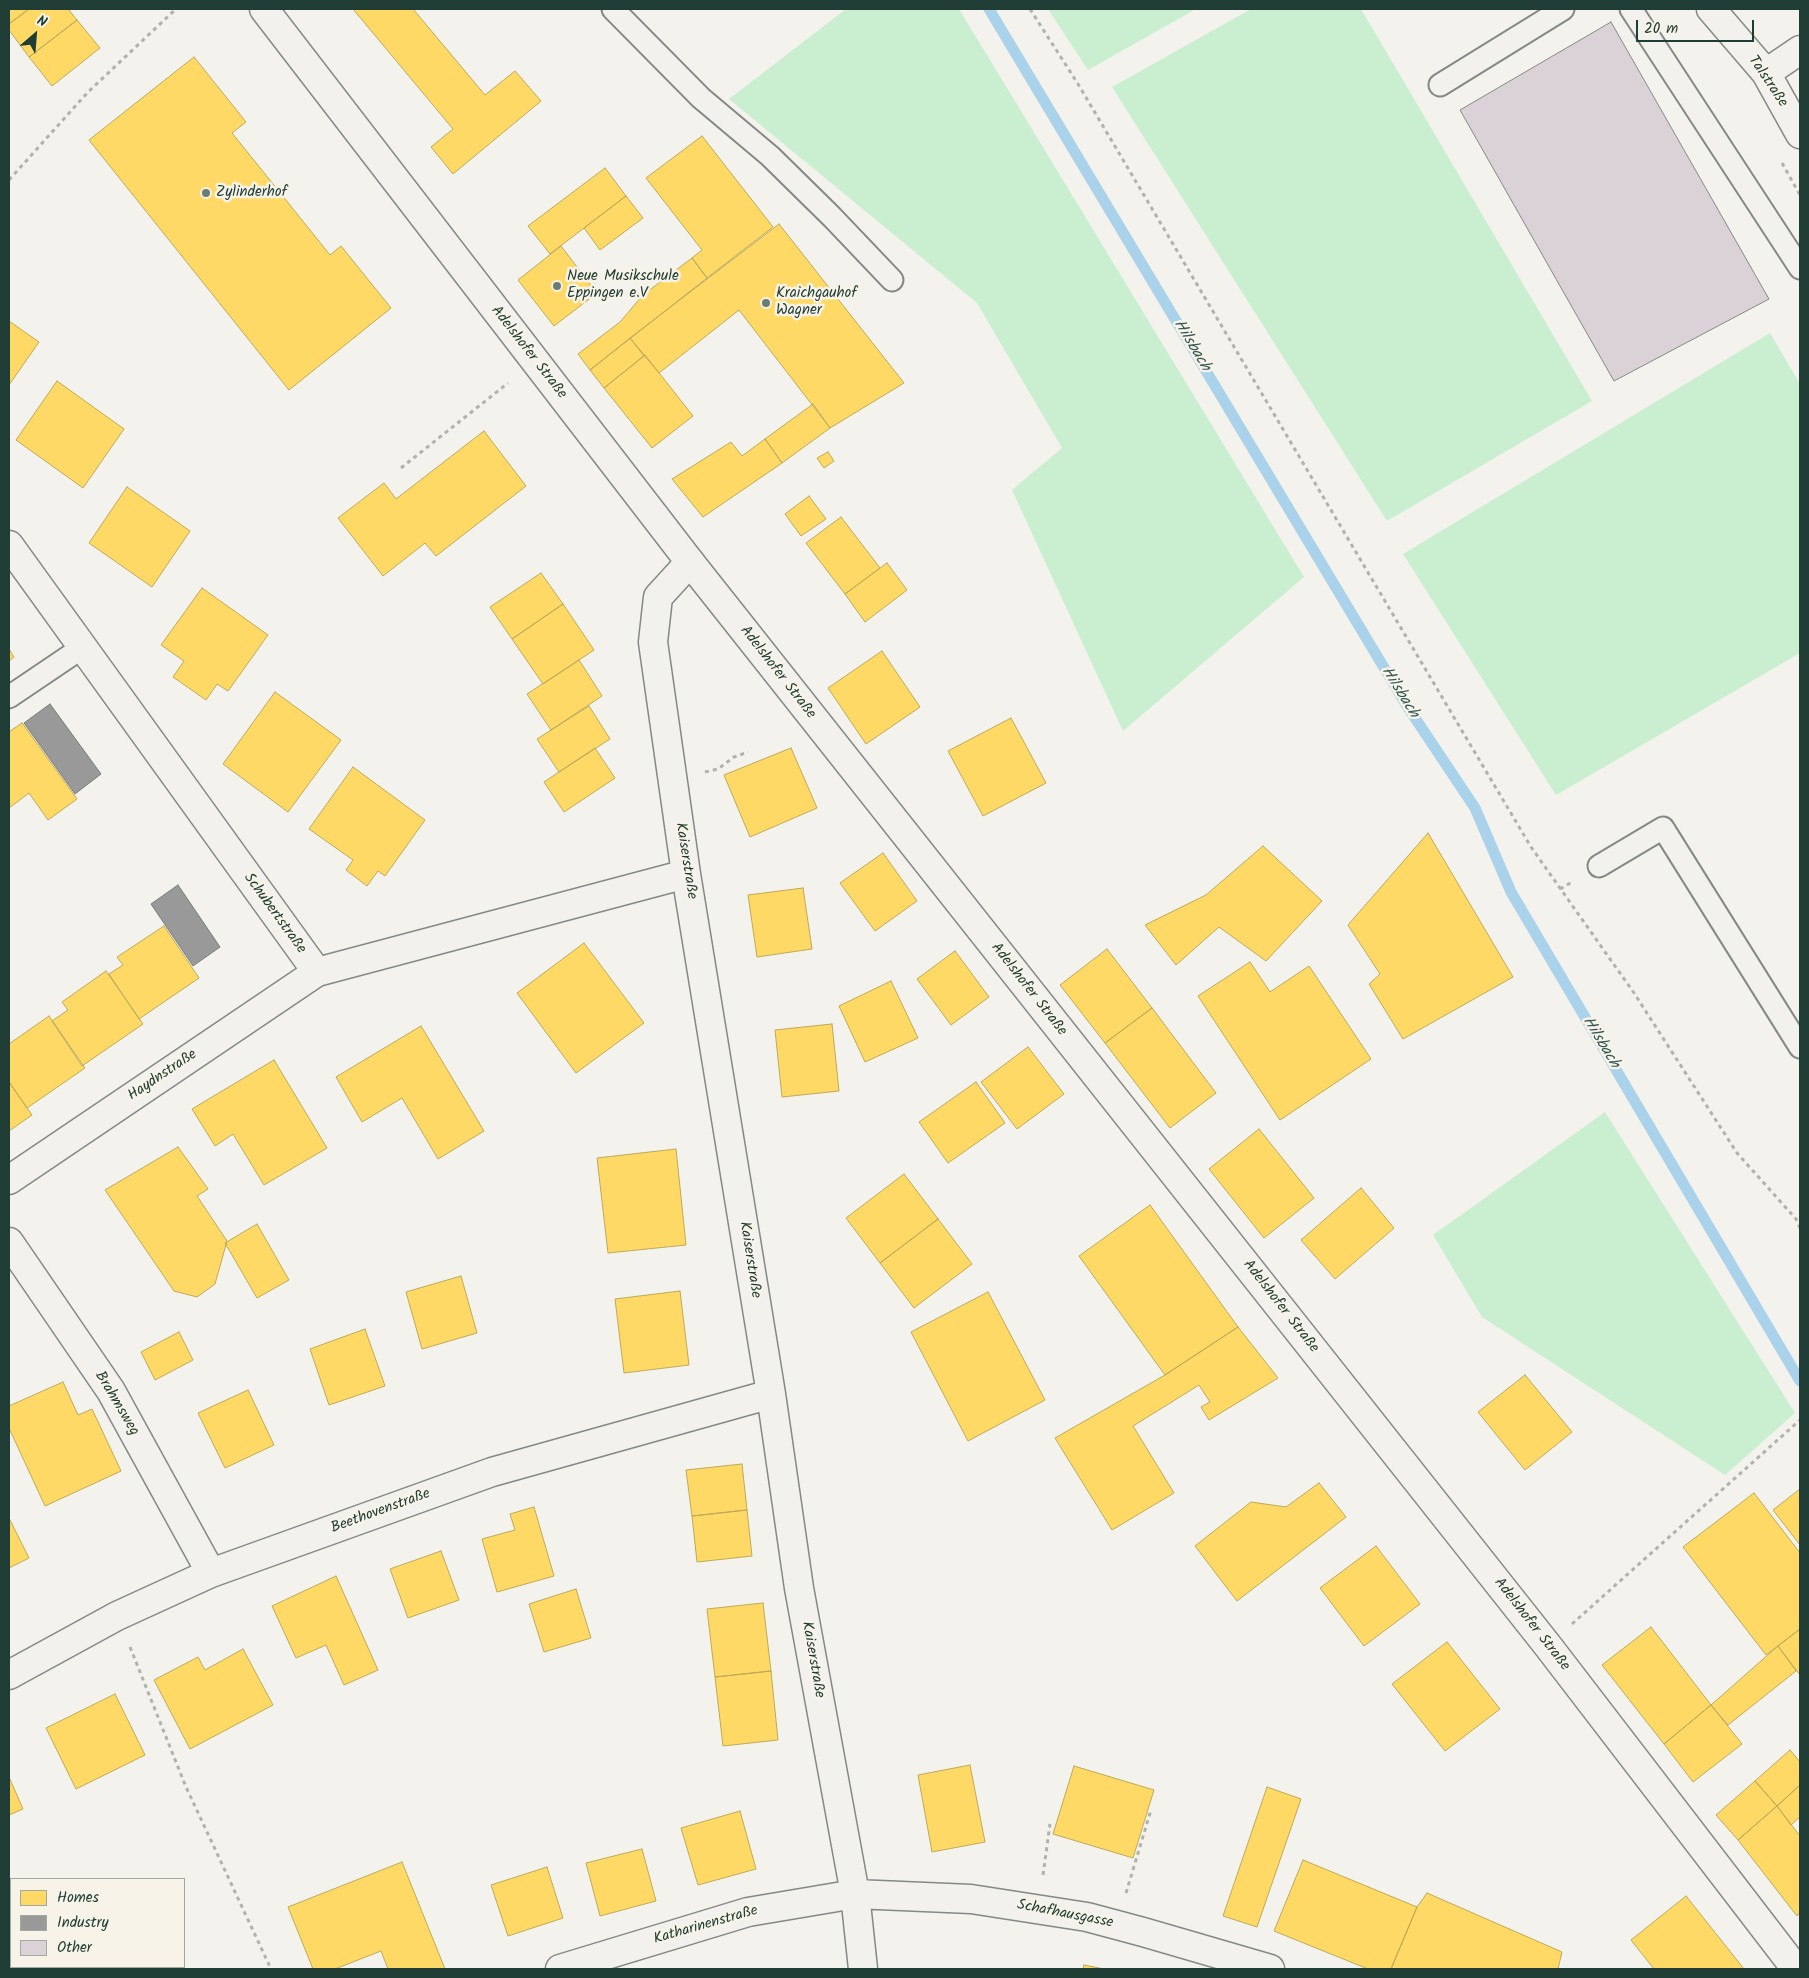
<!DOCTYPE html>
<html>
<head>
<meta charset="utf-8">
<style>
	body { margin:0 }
	#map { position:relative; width:1809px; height:1978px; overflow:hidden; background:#f4f2ec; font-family:Kalam,sans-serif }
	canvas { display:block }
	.frame { position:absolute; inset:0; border:10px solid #1f3d34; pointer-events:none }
	.legend { position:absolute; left:10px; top:1878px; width:175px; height:90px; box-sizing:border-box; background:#f7f3e8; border:1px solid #a1aaa0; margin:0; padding:6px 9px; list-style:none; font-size:15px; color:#1f3d34 }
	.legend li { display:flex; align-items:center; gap:10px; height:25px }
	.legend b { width:25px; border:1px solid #a1aaa0 }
	.north { position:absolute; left:10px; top:10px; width:50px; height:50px; -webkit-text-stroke:4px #f7f3e8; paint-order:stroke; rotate:27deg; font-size:14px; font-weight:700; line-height:20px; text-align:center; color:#1f3d34 }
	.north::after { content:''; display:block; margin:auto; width:18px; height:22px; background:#1f3d34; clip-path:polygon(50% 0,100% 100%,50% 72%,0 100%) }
	.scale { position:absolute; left:1636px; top:20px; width:118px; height:22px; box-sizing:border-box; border:2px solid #1f3d34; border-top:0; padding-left:6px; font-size:15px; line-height:18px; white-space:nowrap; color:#1f3d34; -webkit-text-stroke:4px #f7f3e8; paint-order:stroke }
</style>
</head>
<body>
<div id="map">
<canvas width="1809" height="1978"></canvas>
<div class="frame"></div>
<ul class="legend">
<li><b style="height:14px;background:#ffd966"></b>Homes</li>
<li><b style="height:14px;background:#999"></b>Industry</li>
<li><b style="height:14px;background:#dbd2d7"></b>Other</li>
</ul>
<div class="north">N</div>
<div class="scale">20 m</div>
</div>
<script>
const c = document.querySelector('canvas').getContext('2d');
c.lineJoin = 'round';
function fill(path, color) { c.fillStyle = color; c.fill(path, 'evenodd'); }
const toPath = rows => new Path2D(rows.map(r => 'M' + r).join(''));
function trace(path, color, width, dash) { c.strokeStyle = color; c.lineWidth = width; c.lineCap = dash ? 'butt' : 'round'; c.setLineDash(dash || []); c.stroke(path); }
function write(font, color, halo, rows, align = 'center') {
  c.font = font + ' Kalam,sans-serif'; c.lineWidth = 5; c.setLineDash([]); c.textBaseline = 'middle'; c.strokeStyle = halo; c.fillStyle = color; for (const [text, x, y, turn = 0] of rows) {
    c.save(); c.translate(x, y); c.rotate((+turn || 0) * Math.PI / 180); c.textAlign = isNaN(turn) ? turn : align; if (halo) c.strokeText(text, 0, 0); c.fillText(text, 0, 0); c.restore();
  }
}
fill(toPath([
	[846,9,959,9,1304,577,1123,731,1012,490,1062,448,977,303,729,99],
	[1048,9,1196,9,1088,70],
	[1251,9,1361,9,1592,401,1387,521,1112,87],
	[1770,333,1800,384,1800,653,1556,795,1403,554],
	[1605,1112,1795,1413,1725,1475,1482,1317,1433,1235]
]), '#c9efd0');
const homes = toPath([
	[9,9,29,9,9,24,9,9],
	[29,9,68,9,77,20,29,57,9,30,9,24,29,9],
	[353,9,413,9,485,95,515,71,541,101,453,174,431,147,453,129,353,9],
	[77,20,100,48,52,86,29,57,77,20],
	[194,57,246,122,232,133,330,255,341,246,391,308,289,390,89,140,194,57],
	[702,136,773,227,707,278,692,258,702,250,646,178,702,136],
	[605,168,626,196,550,254,528,226,605,168],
	[626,196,643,218,600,250,584,228,626,196],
	[779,224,904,383,830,428,739,310,659,373,630,338,779,224],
	[561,246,597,293,554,326,518,280,561,246],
	[692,258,707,278,590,370,578,354,620,322,643,295,692,258],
	[9,321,39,342,9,385,9,321],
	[630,338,644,356,604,388,590,370,630,338],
	[645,355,693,416,652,448,604,388,645,355],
	[57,381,124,429,83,488,16,440,57,381],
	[813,404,830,428,782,463,765,439,813,404],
	[484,431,526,486,436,556,425,543,383,576,338,518,384,483,396,499,484,431],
	[765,439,782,463,703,517,672,479,731,442,742,456,765,439],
	[828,452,834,461,824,468,817,458,828,452],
	[127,487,190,531,152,587,89,543,127,487],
	[809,496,826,519,801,536,785,514,809,496],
	[841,517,880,568,845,594,806,543,841,517],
	[887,563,907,590,865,622,845,594,887,563],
	[541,573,563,604,512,639,490,607,541,573],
	[202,588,268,635,228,691,217,684,206,700,173,677,184,661,161,645,202,588],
	[563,604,594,650,543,684,512,639,563,604],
	[9,649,14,657,9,661,9,649],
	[882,651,920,707,866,744,828,688,882,651],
	[579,660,602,696,551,730,527,694,579,660],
	[275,692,341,740,288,812,223,764,275,692],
	[589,706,610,739,559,772,537,739,589,706],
	[1011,718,1046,783,983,816,948,751,1011,718],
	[22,723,77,799,48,820,29,793,9,808,9,732,22,723],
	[595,748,615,778,564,812,544,782,595,748],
	[791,748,817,808,750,837,724,775,791,748],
	[353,767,425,820,385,876,378,871,367,886,346,870,353,860,309,829,353,767],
	[1428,833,1513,977,1403,1039,1369,984,1380,974,1348,925,1428,833],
	[1263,846,1322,901,1266,961,1219,927,1176,965,1145,925,1206,895,1263,846],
	[883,853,917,901,875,931,840,883,883,853],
	[803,888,812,949,757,957,748,895,803,888],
	[164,926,199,978,139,1019,109,974,123,965,117,957,164,926],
	[584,943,644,1023,576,1073,517,993,584,943],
	[1107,949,1152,1008,1105,1043,1060,985,1107,949],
	[955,951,989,997,951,1025,917,979,955,951],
	[1250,962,1270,992,1309,966,1371,1059,1280,1120,1198,996,1250,962],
	[106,971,143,1024,82,1066,52,1021,68,1010,62,1002,106,971],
	[891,981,918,1038,865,1062,839,1006,891,981],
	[1152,1008,1216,1093,1170,1128,1105,1043,1152,1008],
	[49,1016,85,1068,27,1108,9,1082,9,1044,49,1016],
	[832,1024,839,1091,782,1097,775,1030,832,1024],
	[421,1026,484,1131,438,1159,402,1098,362,1122,336,1077,421,1026],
	[1028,1047,1064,1094,1017,1129,981,1082,1028,1047],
	[274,1060,327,1148,264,1185,233,1134,215,1146,192,1109,274,1060],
	[9,1082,32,1115,9,1131,9,1082],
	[976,1082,1005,1123,948,1163,919,1122,976,1082],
	[1259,1129,1314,1198,1264,1238,1209,1169,1259,1129],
	[178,1147,208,1189,197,1196,227,1241,215,1284,197,1297,174,1291,105,1190,178,1147],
	[676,1149,686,1245,608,1253,597,1158,676,1149],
	[904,1174,938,1219,880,1263,846,1218,904,1174],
	[1361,1188,1394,1228,1335,1279,1301,1240,1361,1188],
	[1150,1205,1238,1327,1165,1375,1079,1256,1150,1205],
	[938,1219,972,1264,914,1308,880,1263,938,1219],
	[257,1224,289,1280,257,1298,225,1243,257,1224],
	[461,1276,477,1333,422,1349,406,1292,461,1276],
	[680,1291,689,1365,624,1373,615,1299,680,1291],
	[988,1292,1045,1400,968,1441,911,1332,988,1292],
	[1238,1327,1278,1378,1209,1420,1201,1407,1210,1402,1199,1385,1133,1426,1174,1493,1112,1530,1055,1438,1165,1375,1238,1327],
	[365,1329,385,1386,329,1405,310,1349,365,1329],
	[179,1332,193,1360,155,1380,141,1352,179,1332],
	[1525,1375,1572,1432,1525,1470,1478,1412,1525,1375],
	[63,1382,78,1415,92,1409,121,1471,45,1506,9,1428,9,1406,63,1382],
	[248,1390,274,1445,225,1468,198,1413,248,1390],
	[742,1464,747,1510,692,1516,686,1470,742,1464],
	[1319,1483,1346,1517,1237,1601,1195,1546,1251,1502,1286,1507,1319,1483],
	[1800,1489,1800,1545,1773,1510,1800,1489],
	[1754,1493,1800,1553,1800,1629,1766,1655,1683,1547,1754,1493],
	[534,1507,554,1576,497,1592,482,1539,515,1530,510,1514,534,1507],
	[747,1510,752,1556,697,1562,692,1516,747,1510],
	[9,1518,29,1558,9,1568,9,1518],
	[1376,1546,1420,1604,1364,1646,1320,1588,1376,1546],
	[441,1551,459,1600,408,1618,390,1569,441,1551],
	[336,1576,378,1670,344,1685,326,1645,296,1658,272,1606,336,1576],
	[576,1589,591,1638,544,1652,529,1604,576,1589],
	[763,1603,771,1671,715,1677,707,1609,763,1603],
	[1651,1627,1711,1705,1664,1744,1602,1665,1651,1627],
	[1800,1629,1800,1675,1778,1646,1800,1629],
	[1447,1642,1500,1709,1445,1751,1392,1684,1447,1642],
	[1778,1646,1796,1671,1728,1725,1711,1705,1778,1646],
	[243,1649,273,1705,190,1749,154,1680,198,1657,205,1670,243,1649],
	[771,1671,778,1740,723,1746,715,1677,771,1671],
	[115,1694,145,1755,76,1789,46,1728,115,1694],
	[1711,1705,1742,1744,1693,1782,1664,1744,1711,1705],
	[1790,1750,1800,1762,1800,1785,1777,1806,1755,1781,1790,1750],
	[970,1765,985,1842,932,1852,918,1775,970,1765],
	[1074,1766,1154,1790,1133,1858,1053,1834,1074,1766],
	[9,1777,23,1809,9,1815,9,1777],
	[1755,1781,1777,1806,1738,1840,1716,1815,1755,1781],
	[1800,1785,1800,1817,1791,1825,1777,1806,1800,1785],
	[1267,1787,1301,1799,1257,1927,1223,1916,1267,1787],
	[1777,1806,1800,1836,1800,1912,1797,1916,1738,1840,1777,1806],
	[740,1811,756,1869,698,1885,681,1828,740,1811],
	[642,1849,656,1901,600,1916,586,1863,642,1849],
	[1303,1860,1417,1907,1391,1969,1368,1969,1274,1931,1303,1860],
	[402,1862,445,1969,388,1969,381,1951,335,1969,313,1969,288,1907,402,1862],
	[547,1867,563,1918,508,1936,491,1885,547,1867],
	[1427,1893,1562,1952,1558,1969,1391,1969,1417,1907,1427,1893],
	[1686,1896,1744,1969,1654,1969,1631,1940,1686,1896],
	[1084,1965,1104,1969,1083,1969,1084,1965]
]);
fill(homes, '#ffd966');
trace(homes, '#bcaa57', 1);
const industry = toPath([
	[50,704,101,774,75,794,24,723,50,704],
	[178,885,220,947,193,966,151,904,178,885]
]);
fill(industry, '#999');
trace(industry, '#747d7b', 1);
trace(toPath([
	[989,9,1407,706,1475,808,1511,892,1800,1381]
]), '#aad2eb', 11);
const building = toPath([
	[1611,22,1769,299,1614,381,1460,110,1611,22]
]);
fill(building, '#dbd2d7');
trace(building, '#848985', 1);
const lane = toPath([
	[613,9,701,98,770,156,832,217,892,280],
	[1631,9,1800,268],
	[1440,85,1563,9],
	[9,697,83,647],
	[1599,866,1663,828,1800,1047]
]);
const street = toPath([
	[1711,9,1766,73,1800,134],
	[1766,73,1800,50],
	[9,545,317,972],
	[690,562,658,597,653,642,686,874,771,1394,799,1588,855,1894,863,1969],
	[9,1180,317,972,686,874],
	[9,1242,111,1391,211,1573],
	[9,1675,117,1616,211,1573,492,1472,771,1394],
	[560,1969,748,1912,855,1894,971,1899,1087,1917,1143,1932,1270,1969]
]);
const secondary = toPath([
	[264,9,690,562,1548,1646,1796,1969]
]);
trace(lane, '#848985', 25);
trace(street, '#848985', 31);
trace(secondary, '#848985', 31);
trace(toPath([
	[1030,9,1078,84,1531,847,1634,993,1737,1153,1796,1219,1800,1228],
	[1782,163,1800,195],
	[9,180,88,92,176,9],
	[401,468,508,383],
	[705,772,718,769,734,757,748,752],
	[1560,889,1572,882],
	[1572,1624,1800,1420],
	[130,1647,186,1787,271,1969],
	[1043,1875,1050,1824],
	[1126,1893,1151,1810]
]), '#b0b2ae', 3, [4, 4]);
trace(lane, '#f2f1ed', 21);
trace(street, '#f2f1ed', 28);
trace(secondary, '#f2f1ed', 28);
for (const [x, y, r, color] of [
	[206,193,5,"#6a7c74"],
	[557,286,5,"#6a7c74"],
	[766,303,5,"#6a7c74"]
]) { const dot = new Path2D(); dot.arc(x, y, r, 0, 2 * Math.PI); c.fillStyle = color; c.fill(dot); trace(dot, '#f7f3e8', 2); }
write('15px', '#1f3d34', '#f7f3e8', [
	["Talstraße",1767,82,56],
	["Adelshofer Straße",528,353,52],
	["Adelshofer Straße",777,673,52],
	["Kaiserstraße",685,861,81],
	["Schubertstraße",274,914,54],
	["Adelshofer Straße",1028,990,52],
	["Haydnstraße",163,1076,-34],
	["Kaiserstraße",749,1260,81],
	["Adelshofer Straße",1280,1307,52],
	["Brahmsweg",116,1404,59],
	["Beethovenstraße",381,1512,-20],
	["Adelshofer Straße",1531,1625,52],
	["Kaiserstraße",812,1660,80],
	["Schafhausgasse",1065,1915,11],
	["Katharinenstraße",706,1926,-16]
]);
write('15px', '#1f3d34', '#f7f3e8', [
	["Zylinderhof",216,193],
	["Neue Musikschule",567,277],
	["Eppingen e.V",567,294],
	["Kraichgauhof",776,294],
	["Wagner",776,311]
], 'left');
write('italic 16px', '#345858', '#f7f3e8', [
	["Hilsbach",1191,346,59],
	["Hilsbach",1399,693,58],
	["Hilsbach",1600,1043,59]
]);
</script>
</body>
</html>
